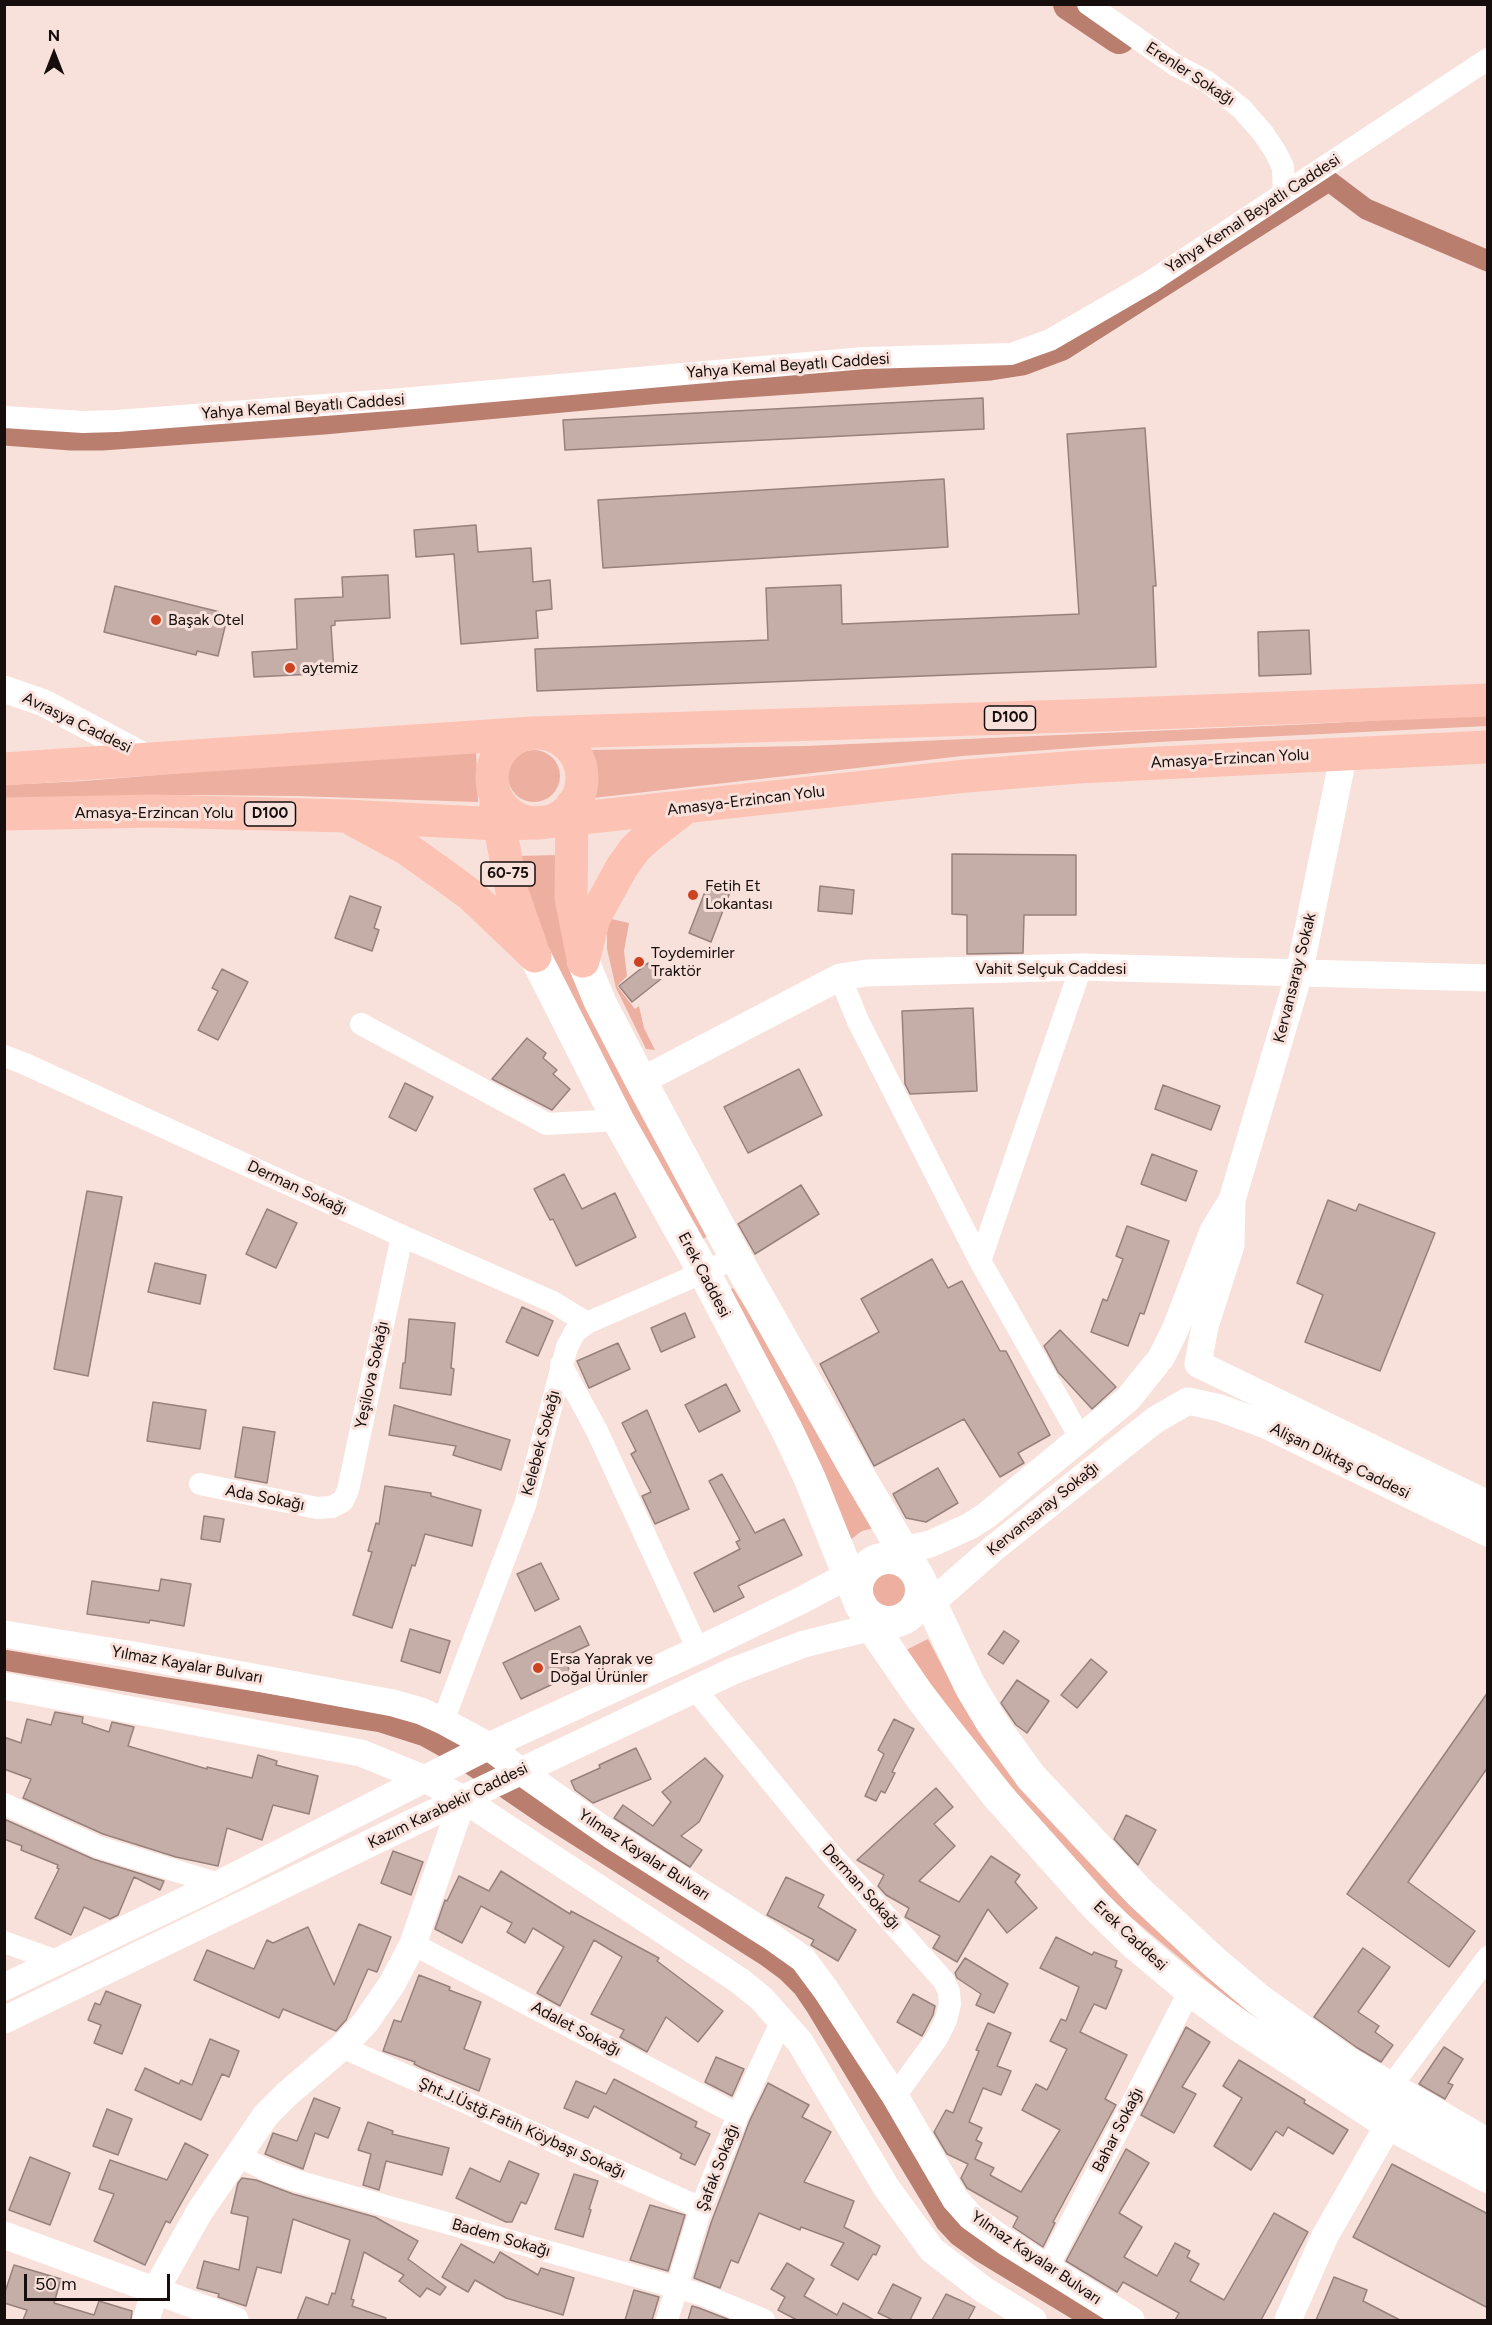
<!DOCTYPE html>
<html>
<head>
<meta charset="utf-8">
<style>
	body { margin:0 }
	#map { position:relative; width:1492px; height:2325px; overflow:hidden; background:#f9e1db; font-family:Figtree,sans-serif }
	canvas { display:block }
	.frame { position:absolute; inset:0; border:6px solid #150e0c; pointer-events:none }
	.north { position:absolute; left:24px; top:24px; width:60px; height:60px; -webkit-text-stroke:4px #f9e1db; paint-order:stroke; rotate:0deg; font-size:16px; font-weight:700; line-height:24px; text-align:center; color:#150e0c }
	.north::after { content:''; display:block; margin:auto; width:21px; height:27px; background:#150e0c; clip-path:polygon(50% 0,100% 100%,50% 72%,0 100%) }
	.scale { position:absolute; left:24px; top:2274px; width:146px; height:27px; box-sizing:border-box; border:3px solid #150e0c; border-top:0; padding-left:8px; font-size:18px; line-height:21px; white-space:nowrap; color:#150e0c; -webkit-text-stroke:4px #f9e1db; paint-order:stroke }
</style>
</head>
<body>
<div id="map">
<canvas width="1492" height="2325"></canvas>
<div class="frame"></div>
<div class="north">N</div>
<div class="scale">50 m</div>
</div>
<script>
const c = document.querySelector('canvas').getContext('2d');
c.lineJoin = 'round';
function fill(path, color) { c.fillStyle = color; c.fill(path, 'evenodd'); }
const toPath = rows => new Path2D(rows.map(r => 'M' + r).join(''));
function trace(path, color, width, dash) { c.strokeStyle = color; c.lineWidth = width; c.lineCap = dash ? 'butt' : 'round'; c.setLineDash(dash || []); c.stroke(path); }
function write(font, color, halo, rows, align = 'center') {
  c.font = font + ' Figtree,sans-serif'; c.lineWidth = 6; c.setLineDash([]); c.textBaseline = 'middle'; c.strokeStyle = halo; c.fillStyle = color; for (const [text, x, y, turn = 0] of rows) {
    c.save(); c.translate(x, y); c.rotate((+turn || 0) * Math.PI / 180); c.textAlign = isNaN(turn) ? turn : align; if (halo) c.strokeText(text, 0, 0); c.fillText(text, 0, 0); c.restore();
  }
}
fill(toPath([
	[1488,714,1487,726,1158,742,962,756,593,798,595,775,589,750,805,746,1313,724],
	[476,749,478,802,297,796,194,795,5,799,5,785,84,781],
	'508 776a26 26 0 1 1 52 0a26 26 0 1 1-52 0Z',
	[558,855,558,875,710,1235,701,1240,658,1165,555,963,546,944,516,856],
	[607,918,629,923,624,951,627,976,617,986,635,1009,639,1006,644,1028,655,1050,646,1049,616,988,607,949],
	[733,1288,758,1327,875,1528,862,1531,850,1540,729,1290],
	'869 1590a20 20 0 1 1 40 0a20 20 0 1 1-40 0Z',
	[928,1639,961,1702,1033,1798,1430,2131,1320,2063,1230,2000,1127,1914,1094,1881,1027,1806,922,1674,906,1650]
]), '#ecafa0');
trace(toPath([
	[4,435,71,440,102,440,324,424,660,393,991,370,1023,365,1063,350,1329,181,1366,209,1488,261],
	[4,1660,155,1686,381,1722,425,1736,450,1750,551,1819,768,1957,787,1971,803,1987,816,2006,946,2222,959,2236,980,2251,1094,2320]
]), '#ba7e6f', 21);
trace(toPath([
	[1070,4,1119,37]
]), '#ba7e6f', 34);
const building = toPath([
	[983,398,984,429,565,450,563,420,983,398],
	[1145,428,1156,586,1153,586,1156,667,537,691,535,649,768,640,766,588,841,585,842,624,1079,614,1067,434,1145,428],
	[944,479,948,547,603,568,598,500,944,479],
	[476,525,478,552,531,548,533,582,550,580,552,609,536,611,538,638,461,644,454,554,416,557,414,530,476,525],
	[388,575,390,618,335,621,335,625,331,626,334,673,254,677,252,652,297,649,295,599,343,597,342,577,388,575],
	[115,586,228,614,218,656,197,651,196,655,104,632,115,586],
	[1309,630,1311,674,1259,676,1258,632,1309,630],
	[952,854,1076,855,1076,915,1024,915,1023,953,967,954,967,915,952,914,952,854],
	[710,879,732,887,711,942,689,933,710,879],
	[820,886,854,890,852,914,818,911,820,886],
	[350,896,381,907,374,928,379,930,372,951,335,938,350,896],
	[648,963,661,979,632,1002,619,986,648,963],
	[222,969,248,982,218,1040,198,1030,218,991,212,988,222,969],
	[973,1008,977,1091,910,1094,905,1084,902,1011,973,1008],
	[527,1038,546,1053,543,1058,557,1070,553,1074,570,1089,552,1110,492,1079,527,1038],
	[799,1069,822,1115,748,1153,724,1107,799,1069],
	[405,1083,433,1097,416,1131,389,1117,405,1083],
	[1163,1085,1220,1106,1211,1130,1155,1109,1163,1085],
	[1152,1154,1197,1171,1186,1201,1141,1184,1152,1154],
	[564,1174,582,1209,615,1193,636,1237,576,1266,553,1219,550,1220,534,1189,564,1174],
	[801,1185,819,1214,755,1254,738,1224,801,1185],
	[87,1191,122,1197,88,1376,54,1369,87,1191],
	[1328,1200,1356,1211,1359,1204,1435,1233,1380,1371,1305,1342,1323,1295,1297,1283,1328,1200],
	[267,1209,297,1223,276,1268,246,1254,267,1209],
	[1127,1226,1169,1241,1144,1314,1140,1313,1128,1346,1091,1332,1103,1299,1107,1301,1123,1259,1116,1256,1127,1226],
	[932,1259,948,1288,962,1281,1000,1351,1006,1351,1050,1435,1018,1453,1024,1463,1000,1477,964,1419,874,1466,820,1364,879,1332,861,1299,932,1259],
	[155,1263,206,1275,200,1304,148,1292,155,1263],
	[522,1307,553,1321,538,1356,506,1342,522,1307],
	[685,1313,695,1337,661,1352,651,1328,685,1313],
	[409,1319,455,1323,451,1368,454,1369,451,1395,400,1388,403,1363,405,1363,409,1319],
	[1060,1330,1116,1387,1092,1409,1058,1372,1044,1346,1060,1330],
	[618,1343,630,1369,589,1388,577,1361,618,1343],
	[726,1384,740,1411,699,1432,685,1405,726,1384],
	[153,1402,206,1410,200,1449,147,1441,153,1402],
	[394,1405,510,1440,501,1470,453,1455,456,1446,389,1435,394,1405],
	[647,1410,689,1509,655,1524,642,1496,651,1492,631,1454,636,1451,622,1423,647,1410],
	[243,1427,275,1432,267,1483,235,1477,243,1427],
	[938,1468,958,1503,926,1522,906,1518,893,1494,938,1468],
	[722,1474,755,1533,784,1519,802,1555,738,1586,744,1597,714,1612,694,1573,740,1549,736,1542,740,1540,709,1481,722,1474],
	[385,1486,431,1493,431,1496,481,1510,472,1546,425,1534,415,1566,412,1565,392,1628,353,1615,372,1552,368,1551,376,1523,379,1524,385,1486],
	[204,1516,224,1519,220,1542,201,1539,204,1516],
	[541,1563,559,1599,535,1611,517,1574,541,1563],
	[161,1579,191,1584,184,1626,150,1620,149,1623,87,1614,92,1581,159,1591,161,1579],
	[580,1626,589,1645,563,1657,572,1675,521,1699,503,1663,580,1626],
	[410,1629,450,1641,440,1673,401,1661,410,1629],
	[1004,1631,1019,1641,1003,1664,988,1654,1004,1631],
	[1091,1659,1107,1672,1077,1708,1061,1695,1091,1659],
	[1017,1680,1049,1701,1027,1733,1016,1725,1001,1703,1017,1680],
	[1488,1692,1488,1767,1408,1882,1475,1931,1449,1967,1347,1894,1488,1692],
	[55,1712,83,1717,82,1723,109,1732,112,1722,134,1727,128,1746,207,1769,207,1767,252,1778,258,1755,277,1761,276,1765,318,1776,309,1814,273,1805,262,1840,227,1828,218,1866,176,1857,103,1834,23,1798,31,1779,4,1769,4,1737,21,1743,27,1719,51,1725,55,1712],
	[894,1719,914,1729,892,1772,895,1773,885,1793,881,1791,876,1801,865,1796,884,1754,878,1750,894,1719],
	[636,1748,651,1779,593,1803,575,1790,571,1781,600,1768,599,1765,636,1748],
	[705,1758,723,1776,699,1822,681,1836,702,1850,690,1867,614,1818,623,1805,653,1826,671,1802,662,1792,705,1758],
	[936,1788,953,1807,934,1824,955,1846,919,1881,959,1902,991,1856,1020,1875,1015,1882,1037,1908,1007,1933,988,1909,957,1962,933,1948,940,1936,905,1917,909,1908,886,1895,878,1886,884,1875,857,1860,936,1788],
	[1126,1815,1156,1830,1138,1865,1114,1839,1126,1815],
	[4,1819,93,1859,164,1881,160,1890,134,1877,118,1915,110,1919,84,1907,71,1935,35,1918,59,1869,57,1868,58,1865,21,1850,22,1846,4,1839,4,1819],
	[393,1851,423,1862,411,1895,381,1883,393,1851],
	[501,1871,570,1914,571,1911,659,1958,657,1961,723,2011,698,2042,666,2017,647,2052,620,2037,624,2030,591,2014,622,1957,594,1940,560,2006,537,1993,564,1947,533,1928,525,1943,507,1932,512,1923,481,1906,462,1943,435,1929,445,1900,447,1901,459,1876,489,1891,501,1871],
	[786,1877,824,1895,818,1907,856,1930,838,1961,811,1945,814,1940,767,1915,786,1877],
	[359,1924,391,1937,377,1972,368,1969,346,2020,336,2031,283,2009,279,2018,194,1980,207,1950,254,1969,267,1940,273,1943,308,1927,334,1985,359,1924],
	[1056,1937,1092,1955,1094,1952,1117,1961,1115,1967,1122,1970,1106,2009,1094,2004,1080,2032,1127,2055,1105,2099,1116,2105,1053,2222,1055,2223,1043,2247,1013,2227,1018,2217,967,2188,961,2178,968,2164,947,2154,934,2132,946,2110,953,2113,979,2051,976,2050,988,2023,1011,2033,997,2066,1011,2071,1001,2095,983,2088,969,2122,982,2128,976,2140,982,2143,975,2159,994,2168,990,2175,1021,2192,1060,2130,1022,2110,1036,2084,1047,2090,1067,2049,1050,2041,1061,2019,1066,2021,1079,1987,1040,1968,1056,1937],
	[1363,1948,1390,1967,1358,2012,1379,2026,1375,2032,1393,2045,1381,2062,1356,2047,1314,2017,1363,1948],
	[965,1958,1008,1984,994,2013,976,2005,981,1994,957,1978,955,1973,965,1958],
	[419,1975,450,1987,449,1990,481,2002,464,2049,490,2059,479,2091,422,2068,414,2064,415,2062,383,2051,394,2020,401,2022,419,1975],
	[106,1991,141,2005,122,2054,94,2043,101,2025,88,2020,95,2003,100,2005,106,1991],
	[913,1994,935,2006,933,2015,922,2036,897,2022,913,1994],
	[1186,2027,1210,2042,1182,2087,1196,2094,1174,2133,1141,2115,1186,2027],
	[210,2039,239,2051,229,2077,222,2074,201,2120,135,2090,145,2068,179,2084,181,2080,192,2085,210,2039],
	[1444,2047,1463,2059,1448,2083,1453,2085,1445,2099,1419,2084,1444,2047],
	[716,2057,744,2069,732,2096,705,2082,716,2057],
	[1239,2060,1305,2100,1304,2103,1348,2130,1333,2154,1288,2127,1283,2136,1276,2131,1251,2170,1214,2146,1242,2098,1223,2086,1239,2060],
	[614,2079,697,2122,695,2127,710,2134,695,2165,680,2158,682,2154,594,2106,588,2118,564,2108,576,2081,606,2094,614,2079],
	[768,2083,809,2105,802,2117,831,2132,804,2182,854,2201,844,2227,880,2246,876,2255,873,2254,858,2280,831,2265,844,2243,801,2227,800,2230,759,2213,738,2263,731,2260,720,2288,694,2278,711,2223,750,2120,768,2083],
	[314,2098,340,2108,328,2138,315,2133,303,2169,265,2154,273,2133,297,2141,314,2098],
	[107,2109,132,2119,118,2155,93,2146,107,2109],
	[368,2122,393,2131,392,2134,449,2148,442,2175,386,2161,379,2190,363,2185,371,2154,358,2150,368,2122],
	[185,2143,208,2155,170,2223,166,2221,145,2265,94,2241,114,2194,99,2189,110,2160,167,2180,185,2143],
	[1126,2149,1149,2163,1119,2213,1142,2227,1124,2257,1157,2276,1175,2243,1190,2251,1187,2257,1199,2264,1190,2281,1224,2300,1274,2213,1308,2232,1261,2320,1175,2320,1179,2313,1123,2282,1117,2292,1066,2261,1126,2149],
	[30,2157,70,2173,50,2225,9,2210,30,2157],
	[509,2161,539,2174,526,2204,521,2202,512,2222,506,2222,456,2198,470,2168,500,2182,509,2161],
	[1392,2164,1488,2214,1488,2308,1353,2237,1392,2164],
	[574,2174,598,2181,589,2209,591,2210,583,2237,555,2229,574,2174],
	[242,2178,256,2180,293,2194,375,2217,418,2241,408,2259,446,2287,440,2295,427,2288,420,2297,399,2281,404,2275,364,2252,351,2299,354,2300,352,2306,386,2318,385,2320,297,2320,306,2297,328,2305,332,2293,335,2294,350,2240,293,2219,281,2273,257,2267,246,2306,218,2297,219,2294,197,2288,204,2261,239,2270,248,2217,231,2213,238,2183,242,2178],
	[650,2205,685,2215,668,2271,630,2260,650,2205],
	[461,2244,494,2263,500,2252,538,2275,541,2268,574,2278,563,2315,506,2298,475,2280,468,2292,442,2277,461,2244],
	[787,2263,814,2279,804,2296,837,2315,843,2303,874,2320,797,2320,778,2310,785,2297,771,2289,787,2263],
	[14,2265,61,2279,54,2303,94,2315,99,2301,132,2311,131,2320,23,2320,27,2310,4,2303,4,2295,14,2265],
	[1334,2277,1367,2290,1363,2301,1400,2320,1316,2320,1334,2277],
	[893,2284,921,2298,910,2320,893,2320,878,2313,893,2284],
	[634,2290,659,2297,652,2320,625,2320,634,2290],
	[946,2294,975,2307,968,2320,932,2320,946,2294],
	[692,2306,699,2308,730,2320,688,2320,692,2306]
]);
fill(building, '#c5aea8');
trace(building, '#97817c', 1.5);
trace(toPath([
	[1088,4,1175,65,1206,81,1241,108,1263,133,1275,151,1283,167,1284,193],
	[4,417,83,422,117,421,402,399,864,358,1011,354,1050,340,1150,282,1488,59],
	[840,977,858,1021,980,1261,1081,1439],
	[361,1024,547,1124,618,1120],
	[4,1056,23,1063,402,1236,553,1302,587,1323],
	[980,1261,1081,967],
	[561,1365,597,1431,698,1650],
	[200,1484,317,1508,332,1507,343,1501,348,1490,402,1236],
	[695,1689,829,1852,944,1981,949,1992,950,2004,946,2020,937,2038,895,2096],
	[443,1721,525,1505,567,1347,575,1332,587,1323,736,1258],
	[4,1804,98,1847,219,1884],
	[4,1942,57,1961],
	[413,1944,738,2115],
	[342,2047,701,2208],
	[1389,2089,1488,1957],
	[238,2156,273,2173,297,2181,703,2295,764,2320],
	[1047,2269,1190,1990],
	[667,2320,701,2208,738,2115,782,2020]
]), '#fff', 22);
trace(toPath([
	[4,689,44,703,149,759],
	[641,1081,840,977,866,973,1081,967,1488,978],
	[1232,1200,1231,1245,1205,1326,1198,1364,1488,1504],
	[1161,1358,1175,1330,1213,1231,1232,1200,1299,974,1344,753],
	[4,1634,134,1655,393,1703,421,1711,443,1721,489,1746,520,1771,611,1835,772,1937,803,1959,826,1990,895,2096,955,2199,971,2217,1006,2242,1131,2320],
	[4,1686,361,1753,425,1779,463,1799,740,1981,762,1999,800,2042,886,2187,932,2250,984,2290,1033,2320],
	[4,1987,219,1884,489,1746,698,1650,802,1600,877,1560,903,1550,930,1544,970,1526,987,1515,1128,1399,1156,1364],
	[4,2020,416,1821,733,1671,804,1644,901,1620,931,1603,994,1548,1155,1420,1188,1401,1220,1408,1266,1425,1488,1533],
	[4,2235,235,2320],
	[146,2320,155,2291,200,2211,266,2115,287,2094,342,2047,365,2023,392,1984,413,1944,463,1799],
	[1288,2320,1325,2236,1389,2124]
]), '#fff', 27);
trace(toPath([
	[535,956,618,1120,706,1276,788,1432,810,1479,859,1601,875,1631,919,1695,945,1729,997,1795,1097,1907,1134,1943,1190,1990,1238,2025,1389,2124,1488,2177],
	[583,961,600,1002,641,1081,736,1258,857,1472,919,1578,970,1686,992,1723,1031,1777,1140,1893,1213,1961,1258,1999,1346,2062,1488,2145],
	'857 1590a32 32 0 1 1 64 0a32 32 0 1 1-64 0Z'
]), '#fff', 32);
trace(toPath([
	'492 778a45 45 0 1 1 90 0a45 45 0 1 1-90 0Z',
	[4,769,532,733,1102,715,1488,700],
	[496,805,512,892,531,946],
	[572,805,571,898,582,953],
	[4,814,154,811,345,816,499,824,536,823,966,776,1078,767,1488,747],
	[355,821,407,849,445,876,472,896,535,956],
	[583,961,594,918,622,867,635,849,649,836,685,808]
]), '#fcc2b3', 33);
for (const [x, y, r, color] of [
	[156,620,6,"#cd4322"],
	[290,668,6,"#cd4322"],
	[693,895,6,"#cd4322"],
	[639,962,6,"#cd4322"],
	[538,1668,6,"#cd4322"]
]) { const dot = new Path2D(); dot.arc(x, y, r, 0, 2 * Math.PI); c.fillStyle = color; c.fill(dot); trace(dot, '#f9e1db', 2); }
for (const [x, y, w] of [
	[1010,718,51],
	[270,814,51],
	[508,874,54]
]) { const box = new Path2D(); box.roundRect(x - w / 2, y - 12, w, 24, 4.5); c.fillStyle = '#f9e1db'; c.fill(box); trace(box, '#150e0c', 1.5); }
write('bold 15px', '#150e0c', null, [
	["D100",1010,718],
	["D100",270,814],
	["60-75",508,874]
]);
write('16px', '#150e0c', '#f9e1db', [
	["Erenler Sokağı",1190,74,33],
	["Yahya Kemal Beyatlı Caddesi",1253,214,-33],
	["Yahya Kemal Beyatlı Caddesi",788,366,-4],
	["Yahya Kemal Beyatlı Caddesi",303,407,-4],
	["Avrasya Caddesi",77,723,26],
	["Amasya-Erzincan Yolu",1230,759,-3],
	["Amasya-Erzincan Yolu",746,801,-7],
	["Amasya-Erzincan Yolu",154,813],
	["Vahit Selçuk Caddesi",1051,969],
	["Kervansaray Sokak",1295,978,-76],
	["Derman Sokağı",297,1188,25],
	["Erek Caddesi",704,1275,62],
	["Yeşilova Sokağı",372,1375,-78],
	["Kelebek Sokağı",541,1443,-75],
	["Alişan Diktaş Caddesi",1340,1461,26],
	["Ada Sokağı",265,1498,11],
	["Kervansaray Sokağı",1043,1509,-39],
	["Yılmaz Kayalar Bulvarı",187,1665,10],
	["Kazım Karabekir Caddesi",448,1806,-26],
	["Yılmaz Kayalar Bulvarı",644,1855,33],
	["Derman Sokağı",861,1887,48],
	["Erek Caddesi",1130,1936,43],
	["Adalet Sokağı",576,2029,28],
	["Şht.J.Üstğ.Fatih Köybaşı Sokağı",522,2128,24],
	["Bahar Sokağı",1118,2130,-63],
	["Şafak Sokağı",718,2168,-69],
	["Badem Sokağı",501,2238,16],
	["Yılmaz Kayalar Bulvarı",1036,2258,34]
]);
write('16px', '#150e0c', '#f9e1db', [
	["Başak Otel",168,620],
	["aytemiz",302,668],
	["Fetih Et",705,886],
	["Lokantası",705,904],
	["Toydemirler",651,953],
	["Traktör",651,971],
	["Ersa Yaprak ve",550,1659],
	["Doğal Ürünler",550,1677]
], 'left');
</script>
</body>
</html>
